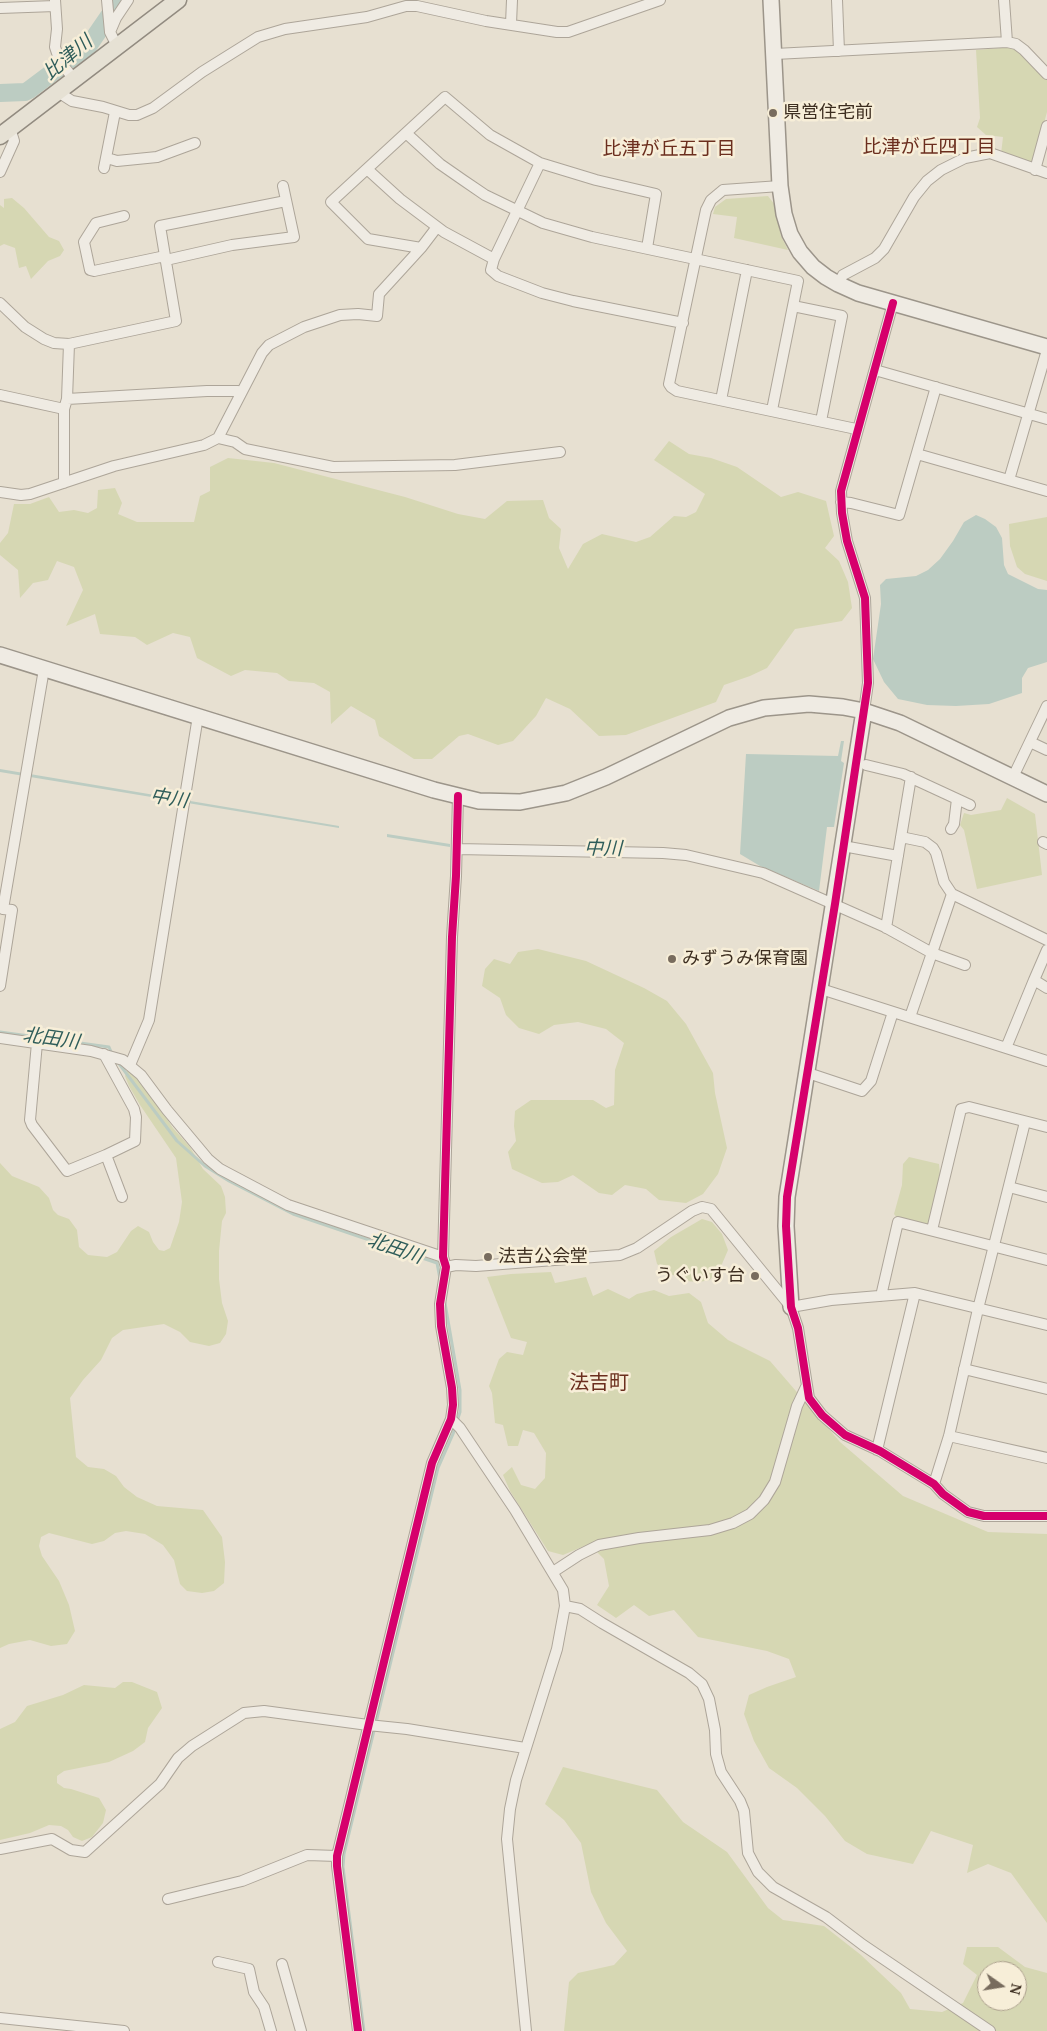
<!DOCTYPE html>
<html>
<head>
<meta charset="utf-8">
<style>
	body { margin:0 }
	#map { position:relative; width:1047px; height:2031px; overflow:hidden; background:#e7e0d1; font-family:"Noto Serif",serif }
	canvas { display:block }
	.north { position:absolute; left:977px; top:1961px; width:50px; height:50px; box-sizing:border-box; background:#f7eed8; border:1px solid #ada18e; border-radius:50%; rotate:103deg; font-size:14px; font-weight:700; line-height:20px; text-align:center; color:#3d2e20 }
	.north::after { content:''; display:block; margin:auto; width:18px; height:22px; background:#786c5e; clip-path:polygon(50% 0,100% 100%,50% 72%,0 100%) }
</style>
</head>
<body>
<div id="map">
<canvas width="1047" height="2031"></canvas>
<div class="north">N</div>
</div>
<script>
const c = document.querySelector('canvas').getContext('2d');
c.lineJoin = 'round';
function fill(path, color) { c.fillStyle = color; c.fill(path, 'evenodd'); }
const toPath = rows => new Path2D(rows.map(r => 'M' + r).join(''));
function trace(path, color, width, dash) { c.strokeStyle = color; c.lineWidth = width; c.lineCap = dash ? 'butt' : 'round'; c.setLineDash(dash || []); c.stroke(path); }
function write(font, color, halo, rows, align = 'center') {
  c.font = font + ' "Noto Serif","Noto Sans JP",serif'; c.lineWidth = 5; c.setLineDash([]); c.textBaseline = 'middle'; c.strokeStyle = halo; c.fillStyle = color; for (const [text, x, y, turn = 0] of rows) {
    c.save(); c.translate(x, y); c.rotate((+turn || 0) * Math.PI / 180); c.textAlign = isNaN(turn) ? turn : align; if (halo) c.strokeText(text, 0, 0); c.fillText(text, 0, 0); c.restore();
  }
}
fill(toPath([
	[1014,47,1047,79,1047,112,1032,167,1001,154,1003,137,986,135,977,127,980,118,976,50],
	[768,196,775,205,781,236,788,250,734,238,737,217,713,214,715,207,726,199],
	[12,198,24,208,49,237,59,241,64,250,60,256,48,261,31,279,26,266,19,268,15,248,4,244,0,246,0,205,4,208,4,199],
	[669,441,689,454,711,458,737,467,781,497,798,492,826,501,834,536,825,548,839,561,848,582,852,608,842,621,795,629,767,668,750,676,724,685,716,702,626,735,599,736,570,709,546,698,536,716,513,741,498,745,468,734,459,736,432,759,414,759,379,736,375,720,351,706,331,724,330,692,314,683,289,681,277,673,245,670,231,676,197,658,190,637,173,633,147,645,135,637,100,634,95,614,66,626,83,590,74,567,57,561,48,580,33,583,20,598,18,570,0,555,0,543,8,533,14,504,30,504,49,497,59,512,74,510,88,513,97,508,98,490,115,488,122,503,118,514,137,522,194,522,200,496,210,491,210,467,228,458,274,463,405,497,458,514,485,519,507,501,543,500,549,518,561,529,559,548,568,569,583,544,602,534,636,542,650,537,674,516,686,517,696,512,705,494,654,460],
	[1047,517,1047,581,1025,574,1017,567,1010,546,1009,524],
	[1007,798,1035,814,1042,875,977,889,964,830,960,825,964,813,971,815,1001,810],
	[538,949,586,961,644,988,667,1001,686,1024,713,1073,715,1093,727,1148,718,1174,703,1194,686,1203,659,1200,646,1189,625,1185,612,1195,599,1193,573,1175,558,1182,542,1183,512,1169,508,1152,516,1141,514,1126,515,1111,531,1100,593,1100,606,1108,614,1105,615,1070,624,1043,606,1029,578,1022,554,1025,539,1034,519,1028,506,1015,500,998,482,986,485,969,494,959,510,964,518,952],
	[130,1070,153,1098,173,1128,190,1147,203,1169,221,1186,225,1197,226,1213,222,1221,219,1251,219,1279,222,1303,228,1321,226,1334,220,1343,209,1346,190,1342,180,1332,164,1324,123,1330,112,1338,101,1360,83,1380,70,1398,76,1457,88,1467,104,1469,116,1476,124,1487,137,1497,157,1506,203,1510,222,1537,225,1562,224,1583,214,1591,202,1593,187,1591,180,1584,174,1560,163,1545,145,1534,126,1531,115,1533,104,1541,92,1544,49,1533,41,1537,39,1546,42,1556,59,1581,69,1605,75,1631,67,1644,51,1646,30,1640,9,1644,0,1648,0,1163,12,1176,39,1187,49,1198,53,1210,58,1215,69,1219,77,1230,79,1247,88,1255,107,1257,117,1252,131,1231,138,1226,149,1232,153,1242,159,1250,164,1251,170,1248,179,1222,182,1202,176,1158,140,1105,129,1086,125,1076,127,1071],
	[909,1157,939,1164,940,1174,930,1222,927,1225,898,1219,894,1214,902,1185,903,1164],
	[702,1219,712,1222,722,1234,728,1250,722,1264,710,1280,699,1282,685,1281,669,1273,657,1264,654,1251,671,1237],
	[551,1272,555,1283,586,1277,593,1296,608,1289,629,1299,637,1294,654,1290,669,1296,689,1293,701,1302,708,1323,728,1340,770,1361,840,1442,903,1496,988,1532,1047,1534,1047,1923,1011,1873,988,1864,967,1873,973,1845,931,1831,913,1864,867,1854,845,1841,825,1816,797,1788,769,1768,754,1741,744,1714,749,1695,767,1687,796,1677,789,1659,767,1651,698,1637,674,1610,649,1616,634,1605,616,1618,597,1605,609,1586,604,1559,589,1544,563,1555,548,1551,510,1491,503,1475,512,1467,521,1485,535,1489,545,1478,546,1453,534,1433,523,1430,518,1446,508,1446,503,1425,495,1423,492,1393,489,1386,499,1359,507,1352,523,1355,527,1342,511,1338,487,1277,511,1274],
	[123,1682,132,1682,157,1692,162,1708,148,1728,145,1742,133,1751,109,1762,64,1771,57,1776,57,1783,64,1788,71,1789,99,1798,106,1810,103,1823,92,1837,82,1841,73,1837,68,1830,61,1826,49,1825,30,1833,0,1840,0,1729,15,1722,27,1706,63,1695,84,1685,115,1688],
	[563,1767,657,1790,683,1822,727,1852,768,1908,783,1920,824,1926,861,1955,901,1993,910,2009,942,2012,963,2003,977,1975,963,1964,967,1947,998,1947,1025,1967,1047,1973,1047,2031,564,2031,569,1982,578,1973,614,1965,627,1951,606,1923,591,1892,581,1843,564,1820,545,1804],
	[987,1971,1017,1971,1017,2001,987,2001]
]), '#d6d7b3');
fill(toPath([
	[976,515,985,519,996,527,1002,538,1004,565,1008,574,1038,589,1047,590,1047,662,1028,668,1022,678,1022,693,989,704,956,706,927,705,898,699,884,682,873,659,881,604,880,585,886,579,916,576,928,570,940,559,953,541,964,522],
	[841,741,844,741,841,761,844,763,834,827,827,827,819,891,760,866,740,854,746,754,838,756],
	[0,769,339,826,339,828,0,772],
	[387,834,450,844,450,847,387,837]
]), '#bcccc2');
trace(toPath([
	[0,1032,109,1047,112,1054],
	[117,1061,177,1141,205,1166,229,1181,293,1214,437,1263,440,1279],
	[364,2031,343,1867,344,1854,438,1468,453,1434,460,1412,460,1390,445,1303]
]), '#bcccc2', 3);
trace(toPath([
	[0,93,25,92,29,90,89,45,120,0]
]), '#bcccc2', 18);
const street = toPath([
	[55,0,57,29,55,47,60,62,74,79],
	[107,0,110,32,117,46],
	[837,0,839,51],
	[1004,0,1007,42],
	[0,8,55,6],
	[511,24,512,0],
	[110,32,116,18,128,0],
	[775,54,1007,42,1016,44,1024,50,1047,74],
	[58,92,72,101,103,107,129,115,137,115,153,108,202,72,258,37,285,29,367,17,406,6,417,6,486,21,557,32,568,32,660,0],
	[406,133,440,164,463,180,485,195,543,223,592,237,798,281,772,410],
	[107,158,117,161,157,157,195,143],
	[540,163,494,259,491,270,498,276,542,293,573,301,683,323],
	[104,168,115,112],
	[367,169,400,199,444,232,494,259],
	[1035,170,1047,126],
	[0,172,14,141,10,128],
	[780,186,723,190,711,200,706,210,669,384,671,387,677,391,856,429],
	[124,216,96,223,84,242,90,270,94,271,165,256,160,226,286,201],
	[421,248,437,227],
	[166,260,232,245,294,237,283,186],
	[838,284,843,275,875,258,884,249,914,197,927,181,941,170,965,158,990,153,1047,173],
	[0,303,25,327,44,339,54,343,69,344,176,321,165,256],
	[793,306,842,316,821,421],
	[875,370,1047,419],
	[0,395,64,409,64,483],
	[67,399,69,344],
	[721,400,747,270],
	[64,409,67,399,207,391,238,391,241,393],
	[218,438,262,353,269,345,304,327,340,315,358,314,377,316,379,294,421,248,368,239,331,202,445,97,490,135,540,163,596,180,656,194,647,248],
	[917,454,1047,491],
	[1009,480,1047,350],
	[0,492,21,495,30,494,114,466,204,445,218,438,235,442,245,449,333,467,455,465,560,452],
	[841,502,851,503,899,515,936,387],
	[864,711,868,683,865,598,847,541,842,513,841,491,893,303],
	[1030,742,1047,750],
	[866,765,903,774,970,805],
	[1013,777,1047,706],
	[951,829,954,824,957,799],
	[901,837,925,842,933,848,936,853,944,882,952,894,1047,940],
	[1043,842,1047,844],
	[843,846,898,856],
	[457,849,663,853,686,855,763,873,885,927,932,953,910,1017],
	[952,894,932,953,965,965],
	[886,928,911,777],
	[1047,950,1034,980,1047,988],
	[0,986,12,910,3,909,44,669],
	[821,989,1047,1061],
	[0,1038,91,1051,123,1060,141,1075,167,1110,208,1159,220,1169,288,1205,443,1257],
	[37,1043,30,1120,32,1125,67,1171,106,1155],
	[1006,1048,1034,980],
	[104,1054,134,1109,136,1117,135,1141,106,1155,122,1197],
	[130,1065,149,1020,198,716],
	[808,1073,862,1091,871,1081,893,1012],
	[1009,1187,1047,1197],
	[932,1230,961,1109,969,1107,1047,1127],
	[446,1267,456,1265,476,1266,620,1255,637,1248,692,1211,702,1207,711,1209,791,1307,798,1328,809,1398,822,1415,845,1435,880,1451,934,1484,943,1494,968,1512,984,1516,1047,1516],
	[881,1296,898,1222,1047,1260],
	[791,1307,831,1300,915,1293,1047,1325],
	[964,1369,1047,1389],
	[451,1419,460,1428,515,1510,563,1590,565,1606,557,1649,516,1780,510,1809,507,1839,526,2031],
	[949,1436,1047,1458],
	[877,1450,915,1293],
	[934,1484,949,1436,978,1309,1025,1122],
	[553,1572,579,1555,599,1545,639,1538,710,1530,733,1523,750,1514,764,1500,775,1482,797,1406,806,1387],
	[565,1606,580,1609,602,1623,689,1673,702,1684,709,1699,715,1730,716,1754,721,1772,740,1801,744,1811,748,1853,758,1872,773,1887,826,1917,863,1945,990,2031],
	[0,1849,52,1839,71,1850,85,1852,160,1784,178,1758,192,1746,244,1713,264,1711,368,1725,407,1729,525,1748],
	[168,1899,242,1881,307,1855,337,1856],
	[218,1962,249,1969,254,1992,264,2007,271,2031],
	[282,1964,301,2031],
	[0,2018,124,2031],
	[358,2031,337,1866,337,1856,432,1463,451,1419,453,1405,452,1388,441,1326,440,1304,446,1267,443,1257,452,937,456,876,458,796]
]);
const secondary = toPath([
	[771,0,780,186,784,214,790,234,800,252,813,267,826,277,838,284,858,293,1047,347],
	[0,655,434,790,479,801,520,802,566,793,606,777,729,718,764,708,809,704,843,707,864,711,900,723,1047,794],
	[791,1307,786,1226,787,1197,864,711]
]);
const primary = toPath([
	[0,136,178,0]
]);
trace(street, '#ada599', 12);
trace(secondary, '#9c958a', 18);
trace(primary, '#928b80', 19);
trace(street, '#efebe3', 10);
trace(secondary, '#efebe3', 15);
trace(primary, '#e6e1d4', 16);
trace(toPath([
	[893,303,841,491,842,513,847,541,865,598,868,683,835,904,787,1197,786,1226,791,1307,798,1328,809,1398,822,1415,845,1435,880,1451,934,1484,943,1494,968,1512,984,1516,1047,1516],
	[358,2031,337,1866,337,1856,432,1463,451,1419,453,1405,452,1388,441,1326,440,1304,446,1267,443,1257,452,937,456,876,458,796]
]), '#d6006c', 8);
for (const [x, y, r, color] of [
	[773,113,5,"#786c5e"],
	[672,959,5,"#786c5e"],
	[488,1257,5,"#786c5e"],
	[755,1276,5,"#786c5e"]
]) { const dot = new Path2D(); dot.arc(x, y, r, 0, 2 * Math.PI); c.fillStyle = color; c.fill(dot); trace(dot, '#f7eed8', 2); }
write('18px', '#3d2e20', '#f7eed8', [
	["県営住宅前",783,113],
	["みずうみ保育園",682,959],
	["法吉公会堂",498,1257],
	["うぐいす台",745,1276,"right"]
], 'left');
write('italic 19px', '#2f5d5a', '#f7eed8', [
	["比津川",68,58,-40],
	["中川",169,799,9],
	["中川",603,849,1],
	["北田川",51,1039,8],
	["北田川",395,1249,19]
]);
write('19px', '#6b2e1e', '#f7eed8', [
	["比津が丘四丁目",929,148],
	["比津が丘五丁目",669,150]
]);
write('20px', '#6b2e1e', '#f7eed8', [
	["法吉町",599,1383]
]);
</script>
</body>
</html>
